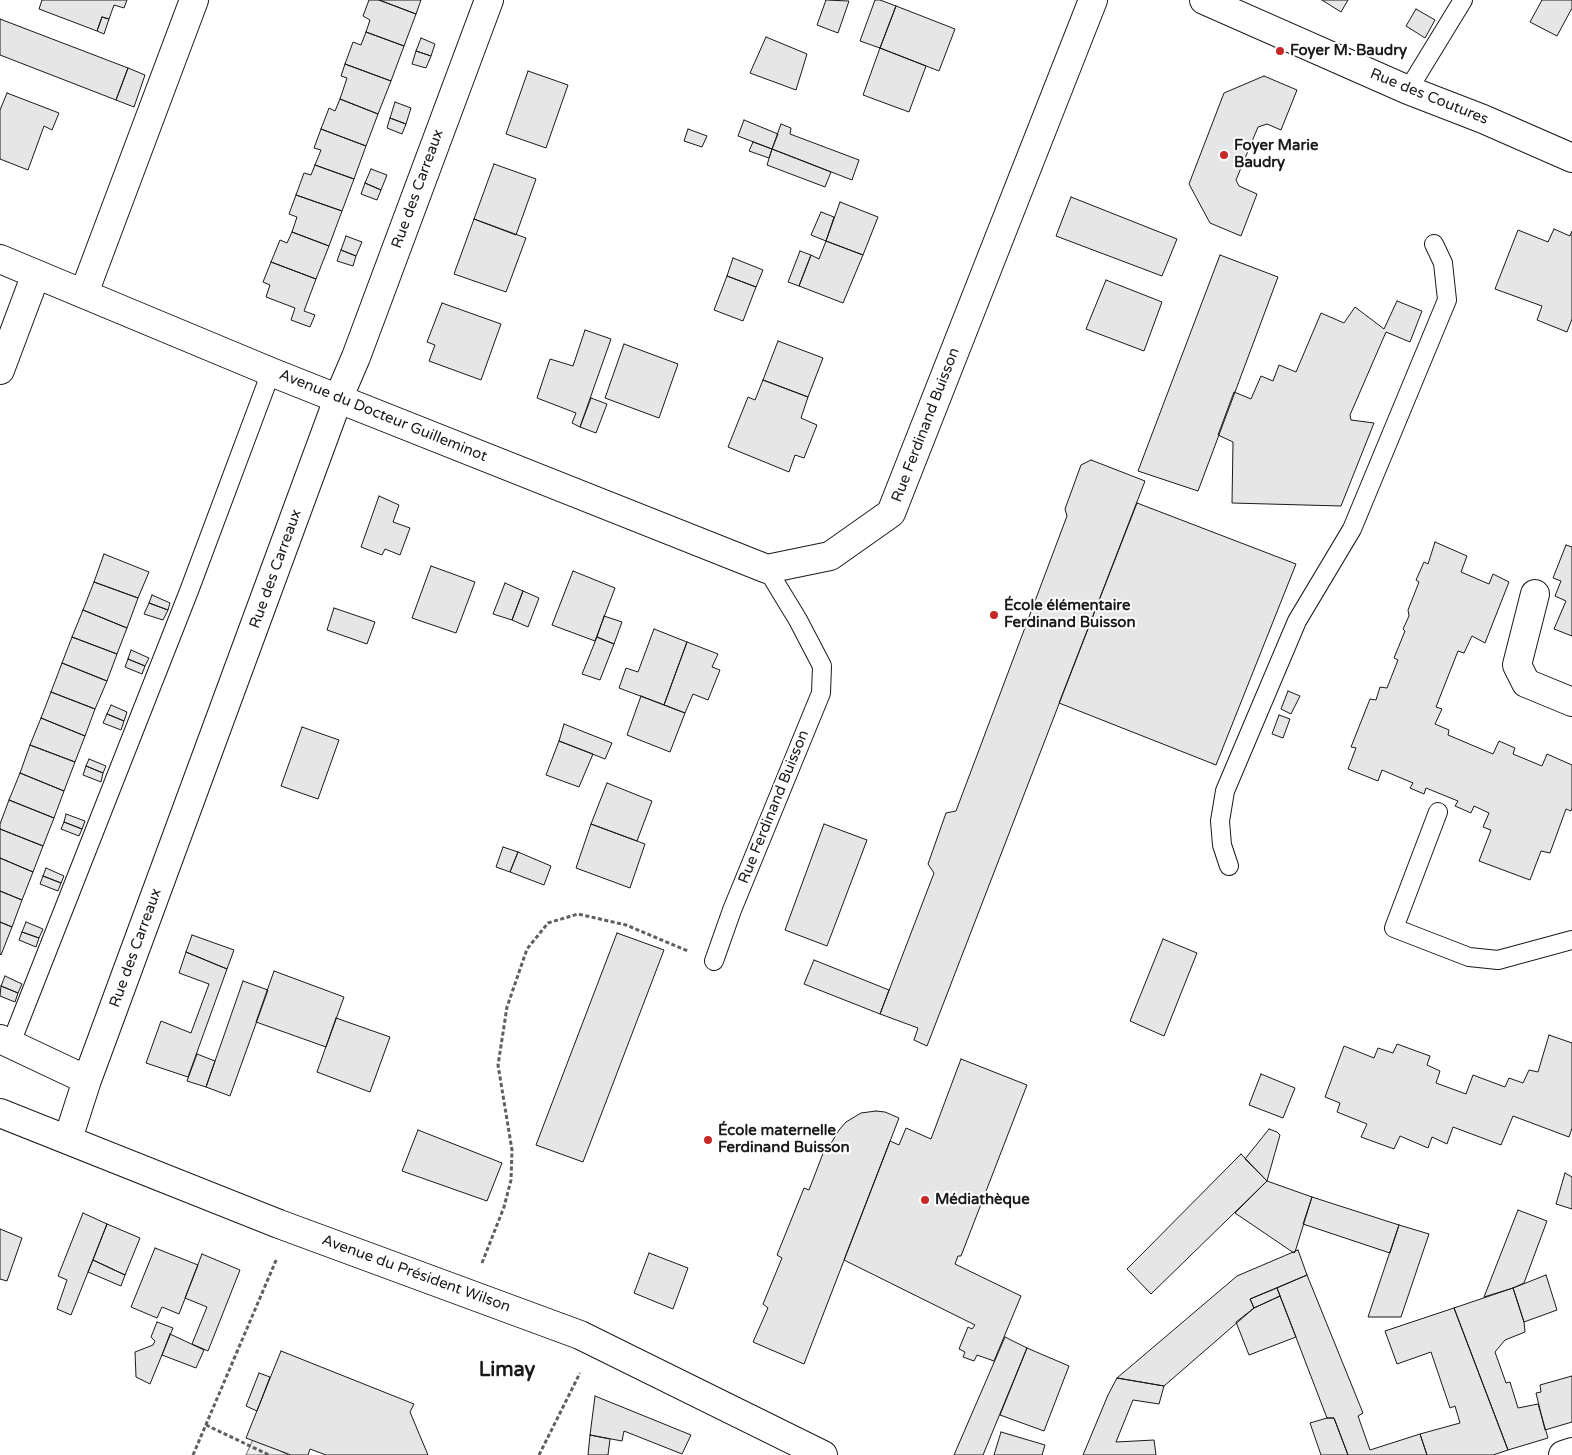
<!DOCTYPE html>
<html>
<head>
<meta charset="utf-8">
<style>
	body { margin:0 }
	canvas { display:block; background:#fff }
</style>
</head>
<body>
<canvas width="1572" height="1455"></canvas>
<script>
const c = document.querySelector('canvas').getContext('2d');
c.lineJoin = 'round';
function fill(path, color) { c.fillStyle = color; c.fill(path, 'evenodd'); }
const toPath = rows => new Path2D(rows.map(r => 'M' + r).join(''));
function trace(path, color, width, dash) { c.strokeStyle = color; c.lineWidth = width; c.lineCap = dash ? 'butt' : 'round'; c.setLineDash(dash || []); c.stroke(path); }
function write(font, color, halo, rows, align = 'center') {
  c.font = font + ' "Varela Round",sans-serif'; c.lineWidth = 4; c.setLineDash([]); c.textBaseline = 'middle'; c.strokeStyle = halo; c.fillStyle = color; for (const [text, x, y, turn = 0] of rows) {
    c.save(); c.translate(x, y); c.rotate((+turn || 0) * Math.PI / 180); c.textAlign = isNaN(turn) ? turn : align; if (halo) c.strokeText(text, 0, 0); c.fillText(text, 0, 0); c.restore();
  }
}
const green = toPath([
	[254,1437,288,1455,246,1455,254,1437]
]);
fill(green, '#ededed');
trace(green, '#6a6a6a', 1);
const building = toPath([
	[42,0,127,0,124,8,114,5,109,19,102,17,97,31,39,9,42,0],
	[369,0,379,0,416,14,404,46,366,32,370,20,363,16,369,0],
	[379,0,421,0,416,14,379,0],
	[826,0,849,1,838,33,817,25,826,0],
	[875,0,880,0,896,6,880,48,860,41,875,0],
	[1322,0,1348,0,1341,12,1322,0],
	[1542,0,1572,0,1572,8,1557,36,1530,22,1542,0],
	[896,6,955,29,939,71,880,48,896,6],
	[1416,9,1435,20,1425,38,1406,26,1416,9],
	[102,17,109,19,104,34,97,31,102,17],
	[0,19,128,68,116,100,0,55,0,19],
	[366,32,404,46,391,81,345,64,353,42,361,45,366,32],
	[766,37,807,54,796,90,750,73,766,37],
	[421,38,435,44,431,56,416,51,421,38],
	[880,48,926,66,909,112,863,95,880,48],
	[416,51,431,56,426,68,412,64,416,51],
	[345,64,391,81,378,114,340,99,347,78,341,76,345,64],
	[128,68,145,75,134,107,116,100,128,68],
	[528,71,568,85,546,148,506,134,528,71],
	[1264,76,1297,90,1281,130,1267,124,1258,127,1236,180,1239,186,1257,194,1241,236,1210,223,1189,184,1224,93,1264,76],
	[7,93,59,113,52,130,44,126,28,170,0,159,0,110,7,93],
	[340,99,378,114,366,146,321,129,329,108,335,111,340,99],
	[395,102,411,108,406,124,390,118,395,102],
	[390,118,406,124,402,134,387,128,390,118],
	[744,120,778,134,772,149,738,136,744,120],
	[781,124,791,128,790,134,859,160,852,180,772,149,781,124],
	[321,129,366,146,354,179,315,165,321,150,314,148,321,129],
	[688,129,707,136,702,147,684,141,688,129],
	[753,142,772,149,769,158,749,151,753,142],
	[772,149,831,172,825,187,767,165,772,149],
	[494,164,536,179,516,235,474,219,494,164],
	[315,165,354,179,342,211,296,195,304,173,311,175,315,165],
	[371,169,387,175,381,190,365,183,371,169],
	[365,183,381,190,377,200,361,194,365,183],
	[296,195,342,211,329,246,292,232,297,217,289,214,296,195],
	[1071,197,1177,239,1162,276,1056,236,1071,197],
	[840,202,878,217,863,255,826,241,840,202],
	[821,212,834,217,826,241,811,235,821,212],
	[474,219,526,238,506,292,454,274,474,219],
	[1554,229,1570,236,1572,231,1572,319,1567,332,1537,320,1542,306,1495,289,1518,230,1548,242,1554,229],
	[292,232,329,246,316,279,271,262,280,240,287,243,292,232],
	[346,236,362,242,356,256,341,250,346,236],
	[826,241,863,255,843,303,799,286,811,255,819,259,826,241],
	[341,250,356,256,353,266,337,261,341,250],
	[800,251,811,255,799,286,788,282,800,251],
	[1220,255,1278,277,1198,491,1138,471,1220,255],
	[733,258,763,270,756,287,727,276,733,258],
	[271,262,316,279,304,311,315,315,310,327,291,320,295,308,266,297,270,285,263,282,271,262],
	[727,276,756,287,743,321,714,310,727,276],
	[1106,280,1162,302,1144,351,1086,329,1106,280],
	[1397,301,1422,311,1410,342,1386,332,1350,415,1351,420,1374,423,1341,506,1232,503,1233,442,1218,435,1234,392,1251,399,1261,376,1273,381,1279,365,1296,372,1321,313,1344,323,1355,307,1384,329,1397,301],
	[442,303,501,324,481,380,429,361,435,345,427,342,442,303],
	[585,330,611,339,580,427,572,423,576,413,537,398,550,359,573,366,585,330],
	[778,341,823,358,808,397,763,380,778,341],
	[624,344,678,364,659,418,605,398,624,344],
	[763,380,808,397,801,418,817,425,804,458,795,455,789,472,728,447,748,397,755,400,763,380],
	[591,398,607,404,596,433,580,427,591,398],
	[1091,460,1145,481,927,1046,914,1040,918,1028,880,1014,934,873,928,864,946,813,956,811,1067,516,1065,509,1081,465,1091,460],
	[379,496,399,505,393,522,410,528,400,555,385,549,382,555,361,547,379,496],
	[1137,503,1296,564,1216,765,1059,703,1137,503],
	[1435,542,1467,556,1461,572,1489,584,1493,574,1509,582,1485,643,1472,636,1464,653,1458,651,1436,707,1442,709,1435,724,1449,730,1448,735,1493,754,1499,741,1515,748,1513,754,1542,766,1547,754,1572,765,1572,808,1571,811,1566,809,1550,853,1541,851,1530,880,1479,861,1491,830,1483,827,1489,813,1474,806,1471,813,1455,806,1458,801,1426,788,1424,794,1410,788,1413,783,1382,770,1378,781,1348,769,1356,748,1351,747,1370,699,1376,700,1380,687,1387,688,1398,660,1394,658,1405,631,1403,629,1409,616,1408,610,1419,582,1416,580,1424,562,1428,564,1435,542],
	[1566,545,1572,547,1572,636,1554,629,1566,601,1555,596,1561,581,1553,578,1566,545],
	[104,554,149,572,138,598,94,582,104,554],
	[431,566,475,582,456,633,412,618,431,566],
	[573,571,615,588,595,641,552,625,573,571],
	[94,582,138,598,127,628,83,610,94,582],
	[505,583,523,591,512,620,493,614,505,583],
	[523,591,539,598,528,627,512,620,523,591],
	[152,595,170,603,168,610,149,603,152,595],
	[149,603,168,610,163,620,144,614,149,603],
	[334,608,375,622,367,644,327,630,334,608],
	[83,610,127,628,117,654,72,637,83,610],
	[604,616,622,622,614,644,597,637,604,616],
	[654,629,687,642,664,705,619,688,626,668,638,672,654,629],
	[72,637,117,654,107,681,62,663,72,637],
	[597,637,614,644,600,680,582,674,597,637],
	[687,642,718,654,712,667,720,670,708,700,693,694,685,713,664,705,687,642],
	[131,650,149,658,145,666,128,659,131,650],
	[128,659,145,666,142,674,125,667,128,659],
	[62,663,107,681,95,709,51,692,62,663],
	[1288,691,1300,696,1291,714,1281,709,1288,691],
	[51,692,95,709,85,736,41,718,51,692],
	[641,696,685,713,670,752,627,735,641,696],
	[111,705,127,712,124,721,107,714,111,705],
	[107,714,124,721,121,730,103,723,107,714],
	[1279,715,1290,719,1283,738,1272,734,1279,715],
	[41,718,85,736,75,762,30,745,41,718],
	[564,724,612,743,605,759,559,741,564,724],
	[302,727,339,740,318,799,281,786,302,727],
	[559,741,593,754,579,787,546,775,559,741],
	[30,745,75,762,64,791,20,773,30,745],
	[89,759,106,766,103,773,86,766,89,759],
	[86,766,103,773,101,782,83,775,86,766],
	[20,773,64,791,54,818,9,800,20,773],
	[607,783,652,801,637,841,591,824,607,783],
	[9,800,54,818,43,846,0,829,0,824,9,800],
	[66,814,85,821,82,829,64,822,66,814],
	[64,822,82,829,79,836,61,829,64,822],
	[591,824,645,844,630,888,576,868,591,824],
	[824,824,867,840,827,946,785,930,824,824],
	[0,829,43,846,33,872,0,858,0,829],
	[503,847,518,852,510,872,496,867,503,847],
	[518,852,551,866,544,885,510,872,518,852],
	[0,858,33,872,22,900,0,891,0,858],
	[46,868,64,876,61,883,43,876,46,868],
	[43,876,61,883,58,891,40,884,43,876],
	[0,891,22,900,12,927,0,922,0,891],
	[0,922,12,927,1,955,0,954,0,922],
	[26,922,43,929,39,938,22,932,26,922],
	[22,932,39,938,36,947,19,940,22,932],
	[617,933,664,950,583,1162,536,1145,617,933],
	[192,935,234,950,227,969,186,952,192,935],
	[1163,939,1197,953,1164,1036,1130,1021,1163,939],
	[186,952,227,969,188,1077,146,1063,161,1021,191,1033,209,984,179,973,186,952],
	[814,960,889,990,880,1014,804,984,814,960],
	[274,971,344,997,326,1047,256,1022,274,971],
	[5,976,22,984,18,993,1,986,5,976],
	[243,981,268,990,230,1096,206,1087,243,981],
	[1,986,18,993,15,1002,0,996,1,986],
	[336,1018,390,1037,370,1092,317,1072,336,1018],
	[1549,1035,1572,1043,1572,1128,1569,1137,1513,1116,1501,1145,1453,1127,1447,1144,1432,1137,1428,1148,1400,1136,1394,1149,1361,1137,1367,1124,1337,1112,1340,1103,1325,1097,1344,1046,1374,1058,1378,1048,1393,1053,1397,1044,1430,1056,1427,1065,1440,1071,1436,1083,1466,1094,1473,1075,1505,1087,1509,1078,1523,1083,1529,1070,1538,1072,1549,1035],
	[197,1054,215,1061,206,1087,187,1081,197,1054],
	[961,1059,1027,1085,961,1256,958,1256,955,1264,1021,1296,994,1361,977,1355,974,1361,963,1357,965,1352,959,1349,968,1327,972,1329,975,1325,844,1260,890,1141,899,1145,906,1128,931,1139,961,1059],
	[1261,1074,1295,1088,1283,1118,1249,1105,1261,1074],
	[876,1111,885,1112,899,1118,804,1364,753,1342,768,1308,763,1304,782,1258,777,1255,804,1188,809,1190,827,1143,830,1145,839,1130,846,1122,861,1113,876,1111],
	[1269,1129,1277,1132,1280,1135,1267,1181,1245,1159,1269,1129],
	[418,1130,502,1163,487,1201,402,1171,418,1130],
	[1241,1154,1267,1181,1151,1294,1127,1269,1241,1154],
	[1565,1173,1572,1177,1572,1209,1556,1204,1565,1173],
	[1267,1181,1312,1197,1295,1252,1294,1253,1235,1213,1267,1181],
	[1312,1197,1399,1225,1390,1253,1303,1224,1312,1197],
	[1518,1210,1547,1221,1524,1283,1513,1288,1484,1297,1518,1210],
	[83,1213,107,1224,71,1315,57,1309,67,1280,58,1276,83,1213],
	[107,1224,140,1238,125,1275,93,1260,107,1224],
	[1399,1225,1429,1234,1401,1317,1368,1317,1399,1225],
	[0,1229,22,1238,7,1281,0,1279,0,1229],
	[155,1248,198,1265,179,1314,162,1307,157,1318,131,1307,155,1248],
	[1298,1250,1307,1275,1250,1299,1254,1308,1164,1386,1117,1378,1237,1276,1298,1250],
	[649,1253,688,1268,673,1309,634,1293,649,1253],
	[202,1254,240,1270,208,1351,192,1344,207,1307,185,1298,202,1254],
	[93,1260,125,1275,121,1286,88,1272,93,1260],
	[1307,1275,1363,1413,1358,1416,1370,1450,1420,1434,1427,1455,1348,1455,1334,1418,1327,1418,1277,1288,1307,1275],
	[1546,1275,1557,1310,1524,1322,1513,1288,1546,1275],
	[1277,1288,1280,1296,1254,1308,1250,1299,1277,1288],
	[1513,1288,1524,1322,1525,1332,1505,1340,1495,1352,1506,1383,1510,1382,1518,1408,1538,1404,1548,1438,1508,1450,1454,1308,1513,1288],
	[1280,1296,1296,1337,1249,1355,1236,1322,1254,1308,1280,1296],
	[1454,1308,1508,1450,1493,1455,1427,1455,1420,1434,1460,1423,1455,1406,1450,1408,1431,1352,1397,1364,1385,1331,1454,1308],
	[157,1322,173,1328,150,1384,136,1377,135,1352,153,1345,155,1341,151,1337,157,1322],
	[170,1334,204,1350,196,1368,162,1355,170,1334],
	[1005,1337,1027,1348,983,1455,954,1455,1005,1337],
	[1027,1348,1069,1366,1044,1431,1000,1415,1027,1348],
	[281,1351,414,1404,410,1412,428,1455,326,1455,310,1449,308,1455,291,1455,246,1438,281,1351],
	[259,1373,270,1377,257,1411,246,1406,259,1373],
	[1572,1376,1572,1422,1545,1430,1536,1393,1541,1392,1540,1385,1572,1376],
	[1117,1378,1164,1386,1159,1404,1133,1400,1116,1442,1154,1440,1156,1455,1083,1455,1108,1395,1117,1378],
	[595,1396,691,1435,682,1454,624,1431,622,1441,590,1435,595,1396],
	[1327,1418,1334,1418,1348,1455,1321,1455,1310,1423,1327,1418],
	[1001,1432,1045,1445,1042,1455,994,1455,1001,1432],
	[590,1435,610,1439,608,1455,588,1455,590,1435]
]);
fill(building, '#e6e6e6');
trace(building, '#1a1a1a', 1);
const lane = toPath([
	[1408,90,1463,0],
	[1438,812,1394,928,1469,957,1498,960,1572,940],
	[1229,866,1222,845,1220,821,1225,791,1297,621,1352,529,1447,300,1443,263,1434,244],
	[714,961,732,910,821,693,822,666,798,620,767,569],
	[11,1043,189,591,271,372]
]);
const street = toPath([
	[1204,0,1408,90,1483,119,1572,158],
	[0,259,271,372,767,569,830,556,891,513,1093,0],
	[84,293,194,0],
	[0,370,36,274],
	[1535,594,1517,665,1526,683,1572,702],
	[0,1039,87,1080],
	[0,1113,279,1224,580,1335,823,1455],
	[68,1139,87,1080,338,399,356,357,489,0],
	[1563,1455,1572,1452]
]);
trace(lane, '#1a1a1a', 20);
trace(street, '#1a1a1a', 30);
trace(toPath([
	[482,1263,504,1207,511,1180,512,1150,498,1065,507,1007,527,949,548,923,578,914,626,925,688,951],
	[206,1425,269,1455],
	[193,1455,277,1258],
	[539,1455,580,1373]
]), '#5f5f5f', 3, [4, 2.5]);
trace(lane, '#fff', 18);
trace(street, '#fff', 28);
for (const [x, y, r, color] of [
	[1280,51,5,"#c62828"],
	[1224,155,5,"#c62828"],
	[994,615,5,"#c62828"],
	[708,1140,5,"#c62828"],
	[925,1200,5,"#c62828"]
]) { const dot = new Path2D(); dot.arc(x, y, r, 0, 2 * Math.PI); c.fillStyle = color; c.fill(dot); trace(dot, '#fff', 2); }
write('bold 15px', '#1a1a1a', '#fff', [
	["Foyer M. Baudry",1290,51],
	["Foyer Marie",1234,146],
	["Baudry",1234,163],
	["École élémentaire",1004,606],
	["Ferdinand Buisson",1004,623],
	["École maternelle",718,1131],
	["Ferdinand Buisson",718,1148],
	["Médiathèque",935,1200]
], 'left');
write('15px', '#1a1a1a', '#fff', [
	["Rue des Coutures",1429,97,22],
	["Rue des Carreaux",418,189,-70],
	["Avenue du Docteur Guilleminot",383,416,22],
	["Rue Ferdinand Buisson",926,425,-69],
	["Rue des Carreaux",276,569,-70],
	["Rue Ferdinand Buisson",774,807,-68],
	["Rue des Carreaux",136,948,-70],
	["Avenue du Président Wilson",416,1274,20]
]);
write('bold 20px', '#1a1a1a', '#fff', [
	["Limay",507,1371]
]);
</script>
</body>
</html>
